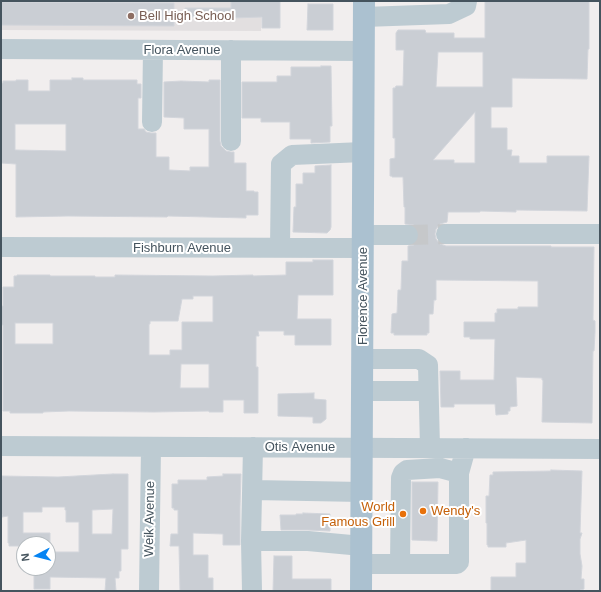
<!DOCTYPE html>
<html>
<head>
<meta charset="utf-8">
<style>
	body { margin:0 }
	#map { position:relative; width:601px; height:592px; overflow:hidden; background:#f1eeee; font-family:Arial,sans-serif }
	canvas { display:block }
	.frame { position:absolute; inset:0; border:2px solid #45545e; pointer-events:none }
	.north { position:absolute; left:16px; top:536px; width:40px; height:40px; box-sizing:border-box; background:#fff; border:1px solid #b5bbbf; border-radius:50%; rotate:263deg; font-size:11px; font-weight:700; line-height:16px; text-align:center; color:#45545e }
	.north::after { content:''; display:block; margin:auto; width:14px; height:18px; background:#0684f3; clip-path:polygon(50% 0,100% 100%,50% 72%,0 100%) }
</style>
</head>
<body>
<div id="map">
<canvas width="601" height="592"></canvas>
<div class="frame"></div>
<div class="north">N</div>
</div>
<script>
const c = document.querySelector('canvas').getContext('2d');
c.lineJoin = 'round';
function fill(path, color) { c.fillStyle = color; c.fill(path, 'evenodd'); }
const toPath = rows => new Path2D(rows.map(r => 'M' + r).join(''));
function trace(path, color, width, dash) { c.strokeStyle = color; c.lineWidth = width; c.lineCap = dash ? 'butt' : 'round'; c.setLineDash(dash || []); c.stroke(path); }
function write(font, color, halo, rows, align = 'center') {
  c.font = font + ' Arial,sans-serif'; c.lineWidth = 4; c.setLineDash([]); c.textBaseline = 'middle'; c.strokeStyle = halo; c.fillStyle = color; for (const [text, x, y, turn = 0] of rows) {
    c.save(); c.translate(x, y); c.rotate((+turn || 0) * Math.PI / 180); c.textAlign = isNaN(turn) ? turn : align; if (halo) c.strokeText(text, 0, 0); c.fillText(text, 0, 0); c.restore();
  }
}
fill(toPath([
	[1,1,262,1,261,31,1,30]
]), '#e2dfe0');
const building = toPath([
	[231,1,280,1,280,28,262,28,262,17,231,18,185,17,185,8,231,8,231,1],
	[485,1,589,1,589,49,588,49,587,79,512,78,512,107,491,107,491,128,507,128,507,150,512,150,511,156,519,156,519,163,547,163,547,156,589,156,587,211,516,210,516,212,480,211,480,212,448,212,447,222,440,224,436,229,435,234,436,239,440,244,446,246,551,246,551,247,594,247,593,320,595,321,595,332,594,351,593,351,592,423,542,422,543,380,542,380,542,378,516,377,517,406,510,407,510,411,508,411,508,414,496,415,495,404,454,404,454,407,441,407,440,371,460,371,460,380,494,380,495,339,470,339,470,337,464,337,464,322,495,322,495,313,497,313,497,309,518,309,518,307,538,307,538,281,436,280,436,300,434,300,433,314,429,314,429,333,427,333,427,335,394,335,394,333,391,333,392,314,397,313,398,290,401,290,402,261,408,261,408,246,414,245,418,240,419,235,418,230,414,225,405,224,405,207,404,207,403,177,392,177,392,176,390,176,390,159,395,158,395,138,393,138,393,88,395,88,396,86,403,86,404,50,396,50,396,33,398,30,425,30,426,33,454,33,454,38,485,38,485,1],
	[438,52,483,52,483,87,436,87,438,52],
	[475,112,475,163,454,163,454,160,433,160,475,112],
	[1,2,174,3,174,26,1,25,1,2],
	[308,4,333,4,333,30,307,30,308,4],
	[321,66,331,66,332,126,330,126,330,142,311,143,311,139,290,139,290,122,261,122,261,118,242,118,242,82,277,82,277,76,291,76,291,67,321,67,321,66],
	[72,78,83,78,83,80,137,80,137,84,141,84,141,98,138,98,138,129,144,129,146,132,151,133,156,133,156,157,169,157,169,170,190,171,190,167,209,167,209,129,184,129,184,118,164,117,164,82,181,81,209,82,209,80,220,80,220,141,221,146,226,151,231,152,234,152,234,163,246,163,246,191,254,191,254,192,258,192,258,215,246,215,246,218,168,216,167,217,68,216,16,217,16,164,1,163,1,83,3,83,3,81,16,81,16,80,28,80,28,91,50,91,50,80,72,80,72,78],
	[15,124,66,124,66,151,15,150,15,124],
	[331,165,331,227,330,230,327,233,293,232,294,207,296,207,296,184,303,184,303,173,315,173,315,166,331,165],
	[313,260,333,260,333,295,298,295,297,319,331,319,331,345,295,345,295,335,284,335,284,331,258,331,259,336,256,336,256,367,258,367,258,413,244,413,244,400,223,400,223,412,209,412,209,411,154,412,69,411,43,412,43,413,10,413,10,411,3,411,3,325,1,325,1,306,3,306,3,287,14,287,14,276,17,276,17,275,50,275,50,276,95,276,95,277,115,277,115,275,213,276,253,275,253,276,286,275,286,262,313,262,313,260],
	[193,296,213,296,213,322,182,322,182,350,170,350,170,355,149,355,149,324,150,324,150,321,178,321,182,299,193,299,193,296],
	[15,323,53,323,53,344,15,344,15,323],
	[181,364,209,364,209,388,180,388,181,364],
	[314,393,314,399,326,400,326,419,321,423,313,423,313,417,278,416,278,394,314,393],
	[551,470,582,471,580,533,582,533,580,539,580,554,582,566,581,579,584,579,584,589,580,590,580,591,491,591,491,577,516,577,516,563,526,563,526,540,506,543,506,547,488,547,488,545,487,545,487,523,486,523,486,496,489,496,490,475,493,475,493,472,551,471,551,470],
	[113,474,128,474,128,549,121,549,121,571,119,571,119,578,115,578,116,591,105,591,106,578,50,577,50,589,34,589,34,568,48,568,48,552,79,552,79,522,66,522,66,510,65,510,65,507,42,507,42,512,23,512,23,533,50,533,50,544,22,544,22,546,9,546,9,543,8,543,8,516,2,517,2,514,1,514,1,480,2,480,2,476,58,477,113,474],
	[113,509,112,534,92,534,92,510,113,509],
	[223,474,241,474,240,507,240,545,223,545,223,534,193,533,193,555,208,555,208,578,213,578,213,591,180,591,179,546,170,546,171,534,178,534,178,510,174,510,174,508,172,508,172,484,178,484,178,480,207,480,207,477,223,476,223,474],
	[412,482,438,482,437,541,412,540,412,482],
	[303,513,330,514,330,531,308,530,281,530,280,515,296,515,296,514,303,514,303,513],
	[274,556,292,556,292,579,331,579,331,591,273,591,274,556]
]);
fill(building, '#caced4');
trace(building, '#d2d5db', 1);
trace(toPath([
	[408,235,446,234]
]), '#c6c8ca', 20, [20, 10]);
trace(toPath([
	[364,17,449,14,466,6,467,1],
	[1,49,364,51],
	[152,122,153,50],
	[231,141,231,50],
	[446,234,600,234],
	[363,235,408,235],
	[1,247,363,248],
	[280,248,281,164,292,155,363,152],
	[363,359,419,359,428,365,430,448],
	[362,391,428,391],
	[1,446,600,449],
	[253,490,362,492],
	[251,541,308,541,362,546],
	[361,564,457,564,459,562,459,473,466,448],
	[400,564,401,478,403,473,407,470,440,468,459,473],
	[149,591,151,447],
	[252,591,251,541,253,447]
]), '#bdcbd2', 20);
trace(toPath([
	[361,591,364,1]
]), '#abc1d0', 22);
for (const [x, y, r, color] of [
	[131,16,4,"#8d6e63"],
	[423,511,4,"#e8710a"],
	[403,514,4,"#e8710a"]
]) { const dot = new Path2D(); dot.arc(x, y, r, 0, 2 * Math.PI); c.fillStyle = color; c.fill(dot); trace(dot, '#fff', 1.5); }
write('13px', '#785e54', '#fff', [
	["Bell High School",139,16]
], 'left');
write('13px', '#45545e', '#fff', [
	["Flora Avenue",182,50],
	["Fishburn Avenue",182,248],
	["Florence Avenue",363,296,-90],
	["Otis Avenue",300,447],
	["Weik Avenue",150,519,-89]
]);
write('13px', '#c56008', '#fff', [
	["World",395,507],
	["Famous Grill",395,522],
	["Wendy's",431,511,"left"]
], 'right');
</script>
</body>
</html>
